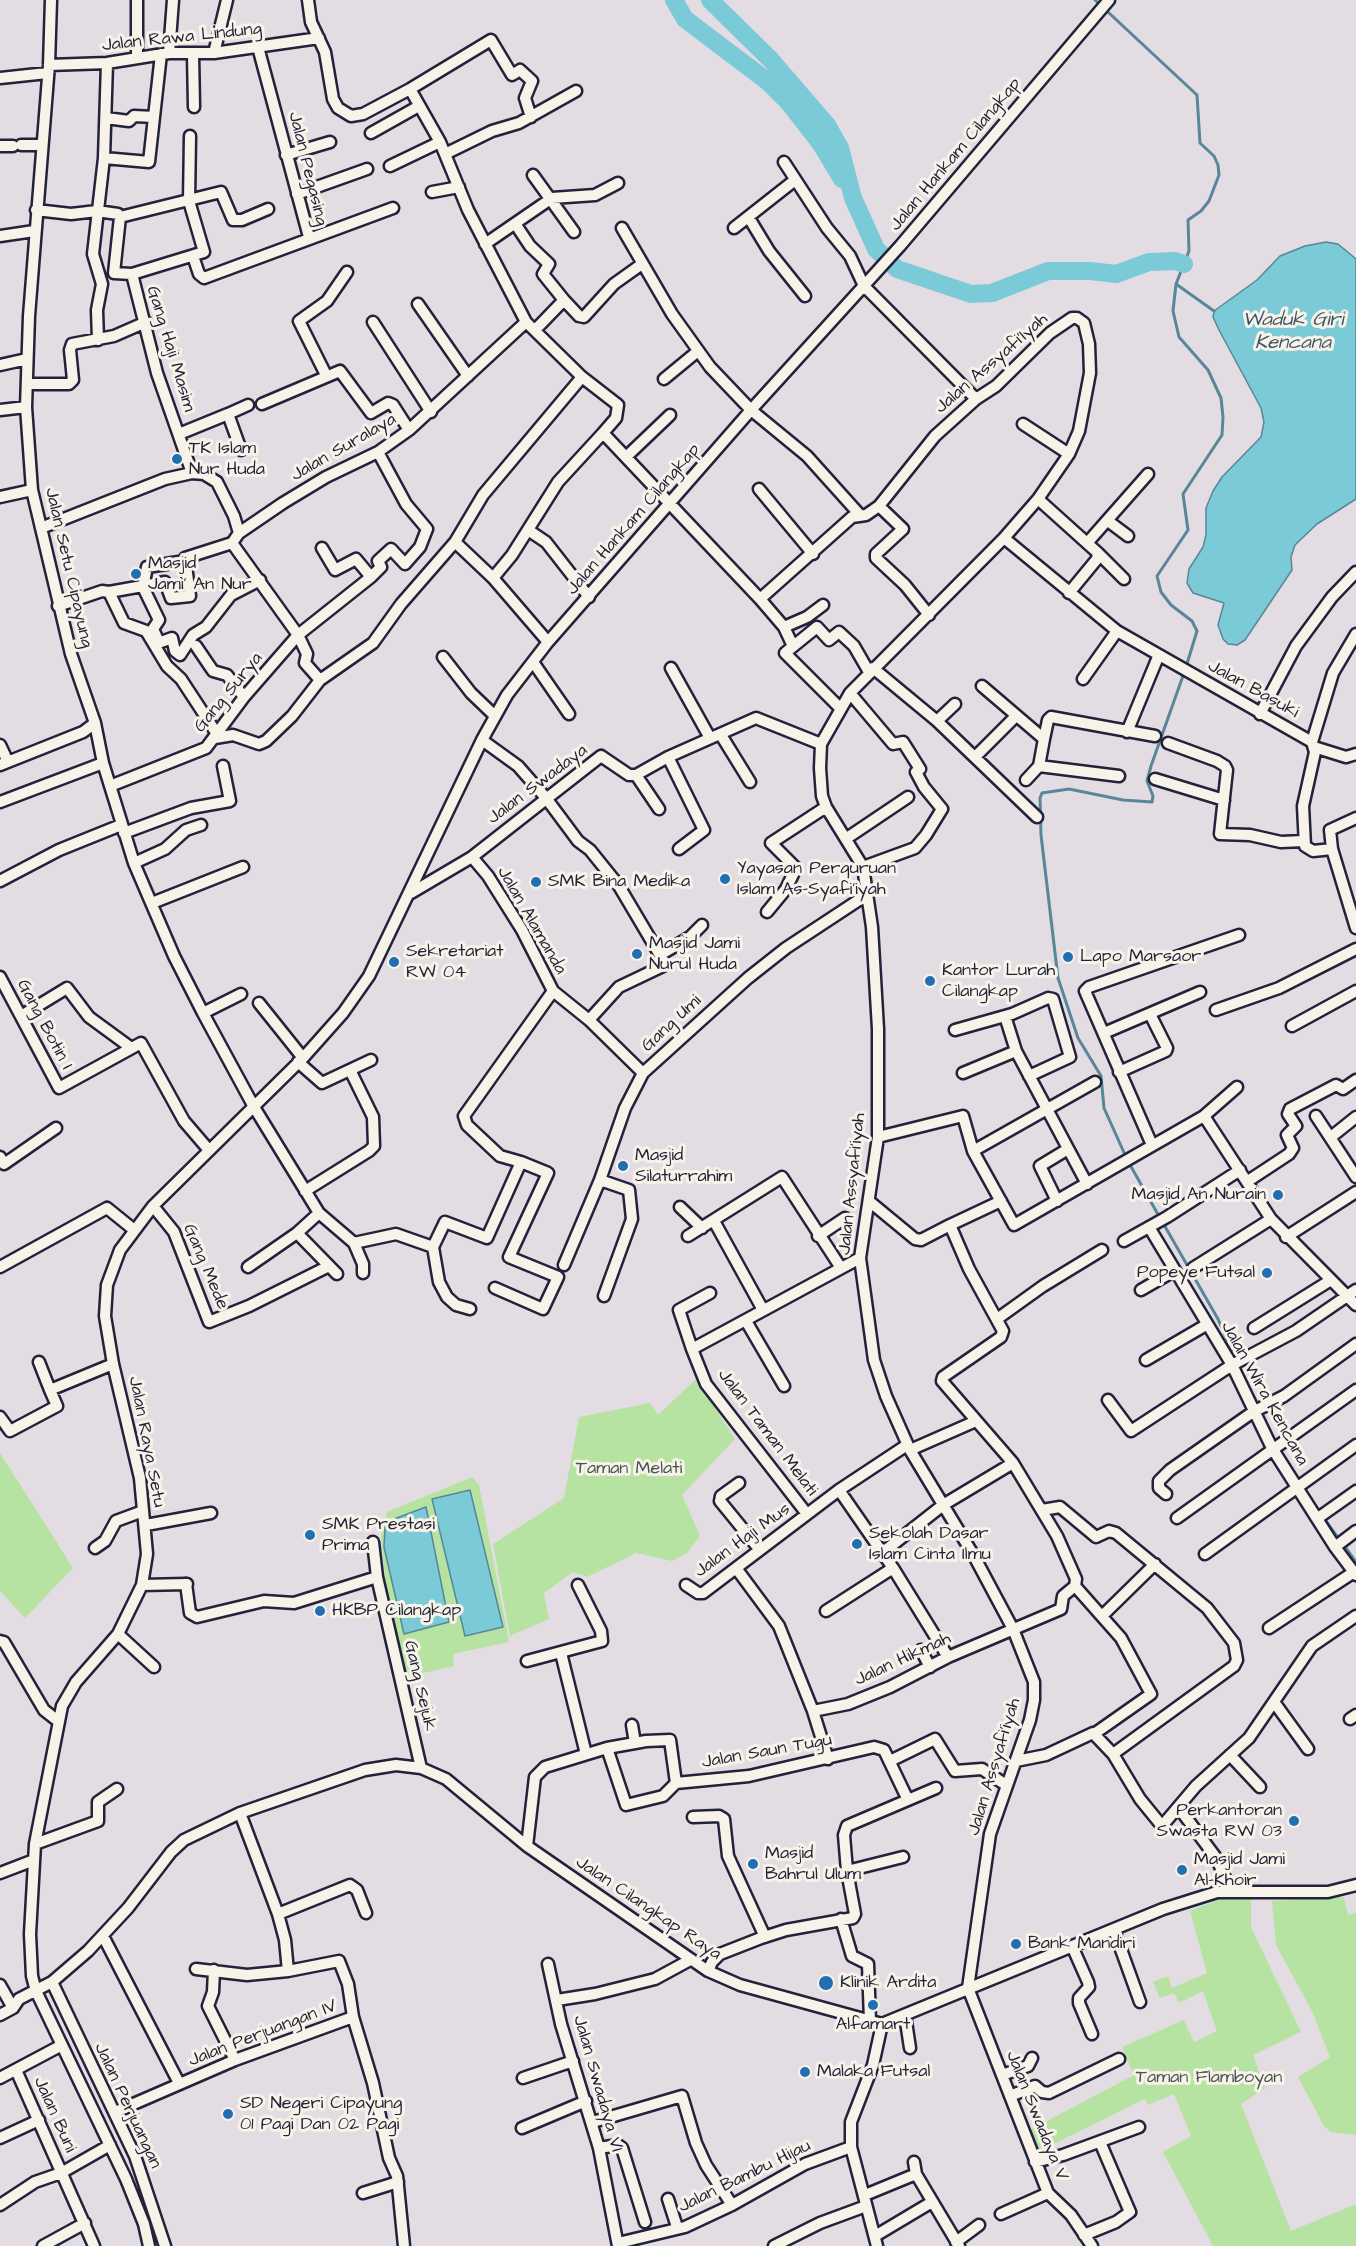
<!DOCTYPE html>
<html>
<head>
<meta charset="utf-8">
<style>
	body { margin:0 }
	canvas { display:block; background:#e4dce3 }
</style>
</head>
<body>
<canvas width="1356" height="2246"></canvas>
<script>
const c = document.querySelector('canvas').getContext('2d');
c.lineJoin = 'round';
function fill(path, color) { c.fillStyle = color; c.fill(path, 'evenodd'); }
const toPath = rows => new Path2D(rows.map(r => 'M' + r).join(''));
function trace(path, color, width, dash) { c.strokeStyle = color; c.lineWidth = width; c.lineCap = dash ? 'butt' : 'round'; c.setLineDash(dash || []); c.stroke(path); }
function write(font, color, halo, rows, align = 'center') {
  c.font = font + ' "Architects Daughter",sans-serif'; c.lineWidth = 6; c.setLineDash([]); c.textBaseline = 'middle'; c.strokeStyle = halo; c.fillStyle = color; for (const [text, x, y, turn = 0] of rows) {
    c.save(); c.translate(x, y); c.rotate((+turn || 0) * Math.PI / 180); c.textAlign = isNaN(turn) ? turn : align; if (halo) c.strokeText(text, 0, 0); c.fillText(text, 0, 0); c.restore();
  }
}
fill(toPath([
	[696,1379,735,1439,682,1495,700,1536,687,1553,672,1561,636,1553,587,1577,573,1572,544,1593,549,1619,510,1636,493,1544,564,1498,579,1417,650,1403,658,1415],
	[0,1453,73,1568,25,1618,0,1591],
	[472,1477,479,1485,509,1642,453,1654,454,1666,406,1677,386,1589,381,1536,387,1512],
	[1344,1897,1348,1915,1356,1913,1356,2135,1331,2132,1324,2126,1298,2077,1330,2057,1312,2011,1276,1945,1272,1901],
	[1222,1898,1251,1898,1251,1927,1301,2032,1253,2055,1265,2088,1241,2104,1291,2231,1356,2204,1356,2246,1213,2246,1163,2152,1191,2136,1174,2094,1148,2105,1145,2099,1037,2152,1028,2131,1134,2075,1122,2047,1184,2020,1194,2042,1217,2031,1203,1991,1179,2003,1174,1993,1160,1998,1153,1982,1168,1976,1172,1988,1207,1973,1190,1911]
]), '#b6e3a1');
const water = toPath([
	[1326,242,1338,244,1356,259,1356,499,1317,524,1295,545,1291,557,1292,570,1245,640,1237,645,1228,644,1223,639,1218,625,1224,603,1193,593,1187,583,1189,569,1203,547,1206,535,1206,508,1213,491,1222,477,1261,437,1264,422,1261,408,1219,330,1213,317,1214,311,1257,280,1280,256,1305,246,1326,242],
	[470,1490,503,1627,465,1636,432,1499,470,1490],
	[426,1507,449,1622,404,1634,384,1547,385,1527,394,1519,426,1507]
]);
fill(water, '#7bcad7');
trace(water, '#578799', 1.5);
trace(toPath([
	[1095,0,1197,95,1200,143,1214,156,1218,165,1219,175,1209,201,1201,211,1188,220,1189,251,1176,284,1173,311,1179,337,1208,370,1221,398,1223,417,1222,435,1183,494,1188,530,1157,576,1161,592,1171,605,1192,621,1197,631,1186,667],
	[1176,284,1214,311],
	[1126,1157,1104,1108,1101,1076,1078,1038,1058,978,1041,835,1040,798,1042,793,1069,789,1123,800,1152,802,1153,796,1147,781,1151,766,1184,673],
	[1129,1163,1160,1218],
	[1163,1223,1218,1319,1236,1360],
	[1284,1457,1300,1482],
	[1310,1498,1320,1512],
	[1324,1518,1339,1539],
	[1343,1544,1356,1562]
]), '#578799', 3);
trace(toPath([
	[674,0,685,19,767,81,789,103,821,144,842,179],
	[710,0,771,60,827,125,840,148,853,198,876,249,897,269,971,294,992,293,1048,271,1090,271,1116,274,1149,262,1175,261,1184,264]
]), '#7bcad7', 18);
const minor = toPath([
	[51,0,49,65,29,316,26,407,32,490,71,654,95,723,103,763,134,863,174,956,203,1013,254,1107,319,1213,354,1243,396,1234,433,1247,445,1222,487,1238,521,1162,500,1156,467,1125,464,1116,553,991],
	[137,0,137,56],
	[308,0,311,22,325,52,333,99,338,108,351,116,363,114,410,89,491,40,512,75,520,70,532,81,525,98,531,117],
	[258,47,309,237],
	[169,53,173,0],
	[214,53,227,0],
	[193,54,194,107],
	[49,65,107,63,169,53,214,53,319,38],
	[0,78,47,73],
	[410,89,440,142,468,210,526,322,582,377,618,405,616,418,603,433,760,599,784,627,792,644],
	[106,118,129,121,134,116,154,117],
	[371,133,419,106],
	[21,145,41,145],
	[0,146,13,146],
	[445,154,492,131,519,123,576,91],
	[286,155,330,142],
	[104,158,149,162,161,54],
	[784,162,827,228,850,256,864,286,976,399],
	[390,166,440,142],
	[533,175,574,232],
	[432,192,459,187],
	[297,194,367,169],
	[36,210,71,214,97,211,118,214,120,217,221,192,233,220,242,220,268,209],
	[120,217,114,273,132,274,157,373,192,473],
	[749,218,769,251,805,296],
	[516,225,530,246,549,264,543,274,564,300],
	[622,228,672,314,710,367,751,410,807,456,860,515],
	[734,228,795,180],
	[0,236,34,231],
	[485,244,552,198,595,195,618,183],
	[193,256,199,274,204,278,393,208],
	[132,274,204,252,189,201,190,136],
	[418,304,468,376],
	[373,322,431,412],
	[536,329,564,300,579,316,584,317,614,284,642,264],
	[98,340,97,310,102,284,93,254,104,158,107,63],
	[0,365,27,359],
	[326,375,299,321,327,301,347,272],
	[664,379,698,351],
	[27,384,69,384,73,380,70,350,72,344,114,336,146,322],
	[262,404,340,371,371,413,388,403,393,405,409,430],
	[0,410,26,407],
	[228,414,248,405],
	[1023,424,1069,454],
	[179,434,228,414,241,450],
	[626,457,670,415],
	[759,489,813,554],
	[0,497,32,490],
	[1038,499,1098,553,1097,559,1069,593],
	[879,506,903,529,876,554,876,558,905,585,929,615],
	[1108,521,1128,536],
	[41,528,165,479,192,473,204,474,217,482,234,516,239,533],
	[528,530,546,542,589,597],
	[1004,538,1117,631,1312,742,1315,752,1303,806,1305,846,1313,851,1332,849,1356,928],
	[1088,542,1148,474],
	[322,548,335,570,356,559,371,577],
	[1098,553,1124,579],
	[185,561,147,567,143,587,159,620,153,629,158,640,161,642,172,638,175,651,180,655,193,635,206,627,231,595,260,580],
	[493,578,512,555,558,482,603,433],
	[109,592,124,623,146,631,167,666,181,679,217,734],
	[760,599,852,517,866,515,879,506,935,436,976,399,996,386,1050,333,1072,318,1077,318,1084,323,1089,344,1090,373,1079,431,1069,454,1038,499,1004,538,850,693,821,744,820,768,822,796,826,807,863,867,872,927,878,1029,878,1137,860,1258,874,1360,886,1396,910,1450,974,1556,1013,1629,1034,1682,1034,1700,1030,1720,990,1834,968,1988,1048,2193,1071,2215,1092,2246],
	[58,606,102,591,109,592,165,582,171,598,190,596,185,558,232,543],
	[784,627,807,617,823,605],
	[548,642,493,578,455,542,483,495,582,377],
	[196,646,213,671,227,675,244,697],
	[443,657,471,693,495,716],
	[533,662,569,714],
	[671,668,710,738],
	[873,668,937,721,1037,817],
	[1083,679,1117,631],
	[320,680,305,663,307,654,298,635,232,543,239,533,283,503,326,477,378,452,409,430,526,322],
	[982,686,1044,739,1048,720,1051,717,1155,736],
	[850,693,893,744,903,742,920,769,916,772,924,787,942,809,926,835,915,848,863,867],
	[840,708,785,653,817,627,829,640,839,632,854,646,869,672],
	[1260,714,1296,646,1332,597,1356,572],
	[937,721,955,704],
	[1127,732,1158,657],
	[721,735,750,782],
	[215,738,233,735,259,744,266,741,292,716,320,680,373,643,401,604,455,542],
	[1044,739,1039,766,1119,776],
	[482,740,518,766,546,798,578,841,590,850,619,886,664,962,663,966,619,987,589,1020],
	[1312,742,1333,673,1356,634],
	[1168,743,1217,761,1225,766,1227,770,1220,834,1250,835,1281,842,1304,841],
	[0,745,8,762],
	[1314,747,1346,757,1356,754],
	[668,757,704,830,679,849],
	[975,757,1016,716],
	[0,765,83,732,95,723],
	[636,775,659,809],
	[1155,779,1224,800],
	[1026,780,1039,766],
	[110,786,206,748,244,697,298,635,371,577,381,567,378,561,391,549,405,564,420,547,427,529,406,504,378,452],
	[0,802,103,763],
	[124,833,191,808,230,801,223,766],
	[847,838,908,797],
	[1332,849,1330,830,1356,818],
	[472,857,488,876,522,930,553,991,589,1020,643,1073],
	[134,863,165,849,186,830,201,825],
	[0,881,59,850,121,825],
	[411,893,472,857,601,756,629,775,636,775,668,757,756,718,821,744],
	[152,903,243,867],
	[767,912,786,889,796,868,771,843,826,807],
	[660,955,690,937,702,925],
	[0,977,59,1088,141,1043,184,1121,208,1149],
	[259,1003,303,1058],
	[1216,1010,1279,988,1356,949],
	[203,1013,241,994],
	[21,1016,67,988,89,1017,130,1047],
	[1005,1016,1016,1051,1087,1184],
	[1292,1026,1356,991],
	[955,1030,1012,1014,1048,998,1053,999,1070,1057,1029,1076],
	[1104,1033,1200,992],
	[298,1062,322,1083,371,1060],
	[1119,1072,1166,1051,1167,1048,1150,1014],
	[963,1073,1016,1051],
	[1204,1116,1237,1087],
	[1316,1116,1356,1177],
	[878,1137,963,1116,973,1151,1014,1225,1204,1116,1271,1219,1356,1305],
	[1331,1137,1356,1117],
	[1152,1145,1085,991,1089,987,1239,935],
	[973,1151,1095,1082],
	[0,1157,4,1164,56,1128],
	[600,1180,629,1190,632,1219,604,1296],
	[1248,1181,1289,1154,1293,1148,1287,1135,1296,1126,1288,1114,1290,1109,1336,1085,1343,1089,1356,1080],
	[305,1191,369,1151,374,1146,373,1117,350,1070],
	[869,1201,915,1239,921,1240,950,1225,969,1269,1003,1331,1001,1337,943,1377,942,1381,1013,1463,1057,1536,1076,1579,1075,1586,1121,1638,1151,1694,1094,1734],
	[1057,1201,1040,1166,1068,1149],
	[153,1206,174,1232,209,1322,249,1306,329,1266],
	[680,1207,702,1228],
	[714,1221,763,1310],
	[950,1225,1001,1201],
	[1149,1227,1232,1365,1272,1448,1335,1547,1356,1575],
	[297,1233,337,1274],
	[688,1236,782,1177,841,1268],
	[818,1236,845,1218],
	[1286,1237,1356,1192],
	[1124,1241,1167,1217,1240,1170],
	[354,1243,363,1264,363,1273],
	[433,1247,439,1282,447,1297,456,1305,470,1309],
	[564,1265,600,1180,625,1108,643,1073,748,978,786,948,868,894],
	[0,1267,107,1208,133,1229],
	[248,1267,297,1233,319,1213],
	[1193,1268,1271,1219],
	[495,1288,543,1309,558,1277,509,1257,548,1173,521,1162],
	[1141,1290,1174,1271],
	[997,1319,1043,1286,1102,1250],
	[746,1321,784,1386],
	[1254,1328,1331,1280],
	[692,1349,679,1310,710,1293],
	[1146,1360,1206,1325],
	[39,1362,50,1390,113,1364],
	[1108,1400,1131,1431,1232,1365,1296,1331,1356,1290],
	[0,1417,10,1431,57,1406,50,1390],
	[910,1450,976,1421],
	[739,1483,721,1496,720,1501,760,1550],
	[839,1490,893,1568,948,1657],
	[1166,1494,1159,1488,1159,1481,1170,1470,1253,1412,1284,1396,1356,1344],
	[1042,1510,1060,1507,1096,1537,1109,1531,1116,1533,1207,1608,1234,1643,1237,1660,1234,1666,1113,1754],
	[807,1514,706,1384,692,1349,860,1258],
	[1177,1518,1356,1390],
	[1318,1518,1356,1491],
	[146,1525,211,1513],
	[373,1542,377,1577,421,1768],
	[1335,1547,1356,1531],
	[95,1548,105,1541,116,1521,143,1511],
	[882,1553,943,1505,1013,1463],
	[1205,1554,1356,1445],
	[736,1568,779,1626,813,1711,828,1759],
	[186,1584,190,1613,197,1617,264,1601,294,1603,377,1577],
	[142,1585,187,1584],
	[686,1585,698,1593,703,1593,839,1490,907,1445],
	[826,1611,893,1568],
	[1102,1616,1155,1564],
	[1269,1628,1354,1572],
	[118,1634,154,1667],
	[0,1641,4,1642,44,1710,58,1721],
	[921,1650,930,1667],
	[561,1653,586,1754],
	[527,1661,602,1641,601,1631,578,1585],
	[1274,1702,1308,1749],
	[813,1711,848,1704,890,1687,948,1657,1061,1609,1063,1596,1075,1586],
	[1350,1719,1356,1715],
	[632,1725,635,1743],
	[607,1748,626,1805,663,1796,676,1783],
	[1230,1755,1260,1787],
	[890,1761,935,1739,955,1771,982,1769,1006,1785],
	[1016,1761,1046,1755,1093,1733,1113,1754,1140,1799,1162,1826,1196,1786,1249,1738,1312,1646,1356,1616],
	[676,1783,749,1776,874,1747,884,1750,907,1798],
	[1179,1808,1217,1859,1230,1890],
	[240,1813,278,1914,285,1940,288,1971],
	[693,1817,719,1816,724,1819,728,1856,765,1937],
	[35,1844,98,1821,98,1802,117,1789],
	[527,1846,535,1777,545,1767,607,1748,646,1741,670,1740,676,1783],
	[847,1871,903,1857],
	[0,1873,34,1860],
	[278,1914,350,1885,357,1890,366,1913],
	[841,1919,852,1956,868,1964,870,2021],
	[1114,1930,1140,2002],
	[103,1936,179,2083],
	[1072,1946,1088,1982,1089,1987,1079,1998,1079,2003,1092,2034],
	[548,1964,561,2024,599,2148,618,2246],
	[196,1969,247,1975,288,1971,339,1961,348,1984,353,2017],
	[214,1970,213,1992,208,2006,235,2060],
	[708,1971,712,1962,720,1954,761,1938,786,1930,853,1918,855,1914,847,1871,844,1835,847,1826,936,1788],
	[52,1982,135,2156,165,2246],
	[0,1985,13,2008],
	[557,2000,595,1994,655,1979,690,1960],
	[0,2015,13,2008,19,1999,52,1982,88,1951,128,1908,171,1852,184,1840,240,1813,365,1770,396,1765,421,1768,446,1779,527,1846,708,1971,740,1985,882,2024,1163,1909,1217,1892,1328,1892,1356,1885],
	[905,2015,910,2048],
	[16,2070,94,2246],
	[1002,2075,1028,2066,1032,2058],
	[0,2078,62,2045],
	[523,2078,573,2061],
	[1010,2096,1035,2086,1042,2092,1049,2093,1119,2059],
	[115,2112,235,2060,353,2017,373,2083,389,2158,397,2176,404,2246],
	[593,2122,682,2096,696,2143,706,2165,732,2205],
	[522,2128,586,2101],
	[0,2138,39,2120],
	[599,2148,618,2145,622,2148,645,2222],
	[914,2162,916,2174,959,2246],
	[1035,2162,1063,2155,1139,2127],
	[363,2193,398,2182],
	[865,2195,916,2174],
	[668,2199,677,2227],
	[0,2205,35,2182,61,2173,110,2145],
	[1001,2214,1048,2193],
	[1084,2235,1116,2222,1130,2212,1100,2142],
	[875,2236,932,2202],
	[956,2242,979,2225],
	[618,2243,685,2227,732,2205,805,2164,851,2147],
	[43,2246,85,2223],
	[149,2246,144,2224,126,2179,36,1991,32,1976,30,1934,35,1844,62,1706,76,1682,118,1634,142,1585,147,1554,140,1478,113,1364,105,1316,107,1285,120,1250,153,1206,303,1058,343,1013,369,976,482,740,507,695,548,642,751,410,900,246,1109,0],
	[774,2246,820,2223,866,2206],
	[877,2246,851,2147,851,2122,873,2065,882,2024]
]);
trace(minor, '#22223b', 15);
trace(minor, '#f7f3e8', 10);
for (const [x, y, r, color] of [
	[177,459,6,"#1f6fb2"],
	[136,574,6,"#1f6fb2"],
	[725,879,6,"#1f6fb2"],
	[536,882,6,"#1f6fb2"],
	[637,954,6,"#1f6fb2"],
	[1068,957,6,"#1f6fb2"],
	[394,962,6,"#1f6fb2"],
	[930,981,6,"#1f6fb2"],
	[623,1166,6,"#1f6fb2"],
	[1278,1195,6,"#1f6fb2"],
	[1267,1273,6,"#1f6fb2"],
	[310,1535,6,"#1f6fb2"],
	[857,1544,6,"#1f6fb2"],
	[320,1611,6,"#1f6fb2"],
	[1294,1821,6,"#1f6fb2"],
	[753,1864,6,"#1f6fb2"],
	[1182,1870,6,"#1f6fb2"],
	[1016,1944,6,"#1f6fb2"],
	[826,1983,8,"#1f6fb2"],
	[873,2005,6,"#1f6fb2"],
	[805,2072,6,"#1f6fb2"],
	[228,2114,6,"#1f6fb2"]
]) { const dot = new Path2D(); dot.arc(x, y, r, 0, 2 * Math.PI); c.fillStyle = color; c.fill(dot); trace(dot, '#f7f3e8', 2); }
write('18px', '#22223b', '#f7f3e8', [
	["Jalan Rawa Lindung",182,38,-6],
	["Jalan Hankam Cilangkap",956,155,-50],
	["Jalan Pegasing",307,169,76],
	["Gang Haji Masim",170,349,73],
	["Jalan Assyafi'Iyah",992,364,-41],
	["Jalan Suralaya",344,448,-30],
	["Jalan Hankam Cilangkap",634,520,-49],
	["Jalan Setu Cipayung",68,568,77],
	["Jalan Basuki",1253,690,29],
	["Gang Surya",229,693,-51],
	["Jalan Swadaya",538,785,-37],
	["Jalan Alamanda",531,921,60],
	["Gang Umi",672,1024,-43],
	["Gang Botin I",44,1025,62],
	["Jalan Assyafi'iyah",853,1184,-84],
	["Gang Mede",205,1267,67],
	["Jalan Wira Kencana",1264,1394,61],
	["Jalan Taman Melati",767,1433,53],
	["Jalan Raya Setu",146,1442,79],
	["Jalan Haji Mus",743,1541,-36],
	["Jalan Hikmah",903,1660,-25],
	["Gang Sejuk",419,1686,77],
	["Jalan Saun Tugu",767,1752,-10],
	["Jalan Assyafi'iyah",995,1767,-73],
	["Jalan Cilangkap Raya",648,1909,34],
	["Jalan Perjuangan IV",263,2034,-21],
	["Jalan Swadaya VI",597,2084,74],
	["Jalan Perjuangan",127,2106,65],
	["Jalan Buni",54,2115,66],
	["Jalan Swadaya V",1036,2116,68],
	["Jalan Bambu Hijau",745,2177,-26]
]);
write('18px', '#22223b', '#f7f3e8', [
	["TK Islam",189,449],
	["Nur Huda",189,470],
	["Masjid",148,564],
	["Jami' An Nur",148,585],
	["Yayasan Perguruan",737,869],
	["Islam As-Syafi'iyah",737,890],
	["SMK Bina Medika",548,882],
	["Masjid Jami",649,944],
	["Nurul Huda",649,965],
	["Sekretariat",406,952],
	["RW 04",406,973],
	["Lapo Marsaor",1080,957],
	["Kantor Lurah",942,971],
	["Cilangkap",942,992],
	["Masjid",635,1156],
	["Silaturrahim",635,1177],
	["Masjid An Nurain",1266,1195,"right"],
	["Popeye Futsal",1255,1273,"right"],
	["SMK Prestasi",322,1525],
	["Prima",322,1546],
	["Sekolah Dasar",869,1534],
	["Islam Cinta Ilmu",869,1555],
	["HKBP Cilangkap",332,1611],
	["Perkantoran",1282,1811,"right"],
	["Swasta RW 03",1282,1832,"right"],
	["Masjid",765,1854],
	["Bahrul Ulum",765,1875],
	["Masjid Jami",1194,1860],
	["Al-Khoir",1194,1881],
	["Bank Mandiri",1028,1944],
	["Klinik Ardita",840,1983],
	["Alfamart",873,2025,"center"],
	["Malaka Futsal",817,2072],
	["SD Negeri Cipayung",240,2104],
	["01 Pagi Dan 02 Pagi",240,2125]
], 'left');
write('18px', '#475254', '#f7f3e8', [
	["Taman Melati",629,1469],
	["Taman Flamboyan",1209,2078]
]);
write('italic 20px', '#3d546a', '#f7f3e8', [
	["Waduk Giri",1293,321],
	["Kencana",1293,344]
]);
</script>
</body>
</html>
